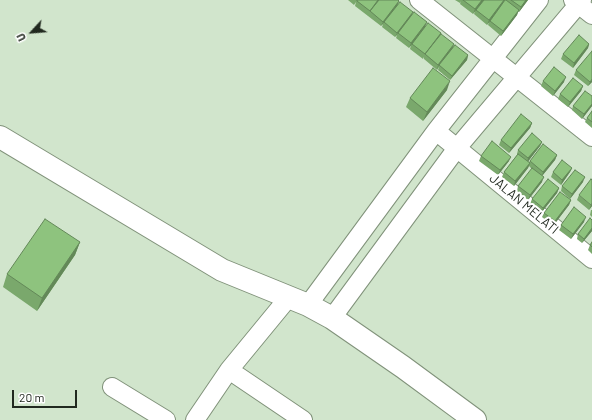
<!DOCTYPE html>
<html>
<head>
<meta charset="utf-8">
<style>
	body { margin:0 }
	#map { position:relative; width:592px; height:420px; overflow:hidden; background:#d1e5cc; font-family:Barlow,sans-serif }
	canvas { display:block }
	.north { position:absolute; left:12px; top:12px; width:40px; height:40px; -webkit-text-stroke:3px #fff; paint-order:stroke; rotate:244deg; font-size:11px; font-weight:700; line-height:16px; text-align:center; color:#21291f }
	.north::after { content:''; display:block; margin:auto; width:14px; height:18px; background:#21291f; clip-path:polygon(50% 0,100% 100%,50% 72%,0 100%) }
	.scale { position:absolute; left:12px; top:390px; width:65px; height:18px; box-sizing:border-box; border:2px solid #21291f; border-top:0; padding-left:5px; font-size:12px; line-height:14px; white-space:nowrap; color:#21291f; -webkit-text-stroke:3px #fff; paint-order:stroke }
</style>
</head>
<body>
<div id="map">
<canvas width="592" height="420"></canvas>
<div class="north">U</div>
<div class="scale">20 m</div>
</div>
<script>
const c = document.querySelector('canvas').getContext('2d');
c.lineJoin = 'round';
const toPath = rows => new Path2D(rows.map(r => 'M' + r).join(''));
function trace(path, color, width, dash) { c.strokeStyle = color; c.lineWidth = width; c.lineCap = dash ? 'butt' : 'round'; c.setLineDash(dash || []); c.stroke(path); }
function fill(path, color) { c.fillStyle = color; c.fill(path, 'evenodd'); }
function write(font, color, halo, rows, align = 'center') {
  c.font = font + ' Barlow,sans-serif'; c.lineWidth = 4; c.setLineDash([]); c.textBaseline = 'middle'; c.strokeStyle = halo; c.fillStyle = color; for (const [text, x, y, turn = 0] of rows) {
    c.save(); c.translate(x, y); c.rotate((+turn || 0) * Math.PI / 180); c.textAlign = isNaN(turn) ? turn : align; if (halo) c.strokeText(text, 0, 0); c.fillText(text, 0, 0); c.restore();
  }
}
const street = toPath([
	[419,0,592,137],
	[573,0,592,15],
	[436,131,592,259],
	[308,305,436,131,539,0],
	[332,318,457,148,582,0],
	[229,370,303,420],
	[112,387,166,420],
	[195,420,229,370,289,297]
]);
const secondary = toPath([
	[0,137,222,270,308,305,332,318,403,367,475,420]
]);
trace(street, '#80927a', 20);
trace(secondary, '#80927a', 24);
trace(street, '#fff', 18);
trace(secondary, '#fff', 22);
fill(toPath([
	[348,0,398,0,399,1,398,4,412,14,427,22,425,26,441,33,440,36,453,47,468,55,467,60,450,80,438,70,439,67,437,70,424,59,424,57,423,59,410,49,411,45,409,48,396,38,397,35,395,37,382,27,383,24,381,26,368,16,369,14,368,16,355,6,356,2,354,5],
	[455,0,528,0,519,12,518,11,517,15,501,36,488,25,489,22,487,25,474,14,475,11,473,14,460,4,461,1,460,3],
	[589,44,588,48,573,68,561,59,563,54],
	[576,70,592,82,588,86,574,75],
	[543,81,564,82,553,96,541,86],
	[583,86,581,91,568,107,558,99,560,94],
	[447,90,423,121,406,107,410,98],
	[592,96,592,106,582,119,572,110,573,106],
	[592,111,592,128,585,122,587,118],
	[532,123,530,128,509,153,499,145,501,140],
	[542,142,540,146,528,161,529,162,530,161,557,155,555,160,542,176,542,182,528,200,517,191,518,186,532,169,529,166,528,168,514,186,502,177,504,172,517,155,517,154,518,150],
	[481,156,509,161,498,175,479,161],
	[572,168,570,172,561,185,551,177,553,172],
	[583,182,570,199,561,191,562,186],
	[559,188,557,193,541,213,530,204,532,199],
	[579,195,592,206,589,210,577,200],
	[571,200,569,205,553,226,542,217,544,213],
	[591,210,592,210,592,217,590,215],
	[592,220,592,231,582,243,577,239,578,234],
	[584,222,571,239,559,230,561,225],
	[80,242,75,255,37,311,3,287,7,274],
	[592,242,592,254,588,250,590,245]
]), '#7aa86c');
fill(toPath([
	[378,0,380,0,370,11,368,16,370,11],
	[482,0,484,0,476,10,473,14,475,9],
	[504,0,503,4,487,25,489,20],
	[526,0,528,0,519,12,521,7],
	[399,1,397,6,381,26,383,22],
	[519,10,517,15,501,36,503,31],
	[413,12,411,17,398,33,395,37,397,33],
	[427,22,425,27,409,48,411,43],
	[441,33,439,38,425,54,423,59,425,54],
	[454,44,453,49,439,65,437,70,438,65],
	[589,44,588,48,573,68,574,63],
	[468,55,467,60,450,80,452,76],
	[566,77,564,82,553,96,555,91],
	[592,79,592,82,588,86,590,82],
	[450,81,447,90,423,121,427,112],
	[583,86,581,91,568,107,570,102],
	[592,104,592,106,582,119,584,114],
	[532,123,530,128,509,153,511,148],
	[542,142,540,146,527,163,528,158],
	[557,155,555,160,542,176,543,172],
	[511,157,509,161,498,175,500,170],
	[530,163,528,168,514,186,515,181],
	[572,168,570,172,561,185,562,180],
	[544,177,542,182,528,200,530,195],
	[585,177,583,182,570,199,572,194],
	[559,188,557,193,541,213,543,208],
	[571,200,569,205,553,226,555,221],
	[592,203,592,206,589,210,591,205],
	[586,217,584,222,571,239,573,234],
	[592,228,592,231,582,243,584,239],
	[80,242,75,255,37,311,42,298]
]), '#638858');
const building = toPath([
	[357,0,378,0,370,11,357,1,357,0],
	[379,0,398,0,399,1,383,22,370,11,379,0],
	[463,0,482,0,475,9,463,0],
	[484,0,504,0,489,20,476,10,484,0],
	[505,0,506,0,519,10,503,31,490,21,505,0],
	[511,0,526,0,521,7,511,0],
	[400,2,413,12,397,33,384,22,400,2],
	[414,12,427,22,411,43,398,33,414,12],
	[428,23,441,33,425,54,412,44,428,23],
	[441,34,454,44,438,65,425,54,441,34],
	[579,35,589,44,574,63,563,54,579,35],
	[455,45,468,55,452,76,439,65,455,45],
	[592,51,592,79,590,82,576,70,592,51],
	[554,67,566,77,555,91,543,81,554,67],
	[433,68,450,81,427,112,410,98,433,68],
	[573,78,583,86,570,102,560,94,573,78],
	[585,91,592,96,592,104,584,114,573,106,585,91],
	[592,111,592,122,587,118,592,111],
	[521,114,532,123,511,148,501,140,521,114],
	[532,133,542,142,528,158,518,150,532,133],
	[492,141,511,157,500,170,481,156,492,141],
	[543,144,557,155,543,172,530,161,543,144],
	[518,154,530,163,515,181,504,172,518,154],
	[562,160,572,168,562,180,553,172,562,160],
	[532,168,544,177,530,195,518,186,532,168],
	[575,170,585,177,572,194,562,186,575,170],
	[548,179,559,188,543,208,532,199,548,179],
	[591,179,592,180,592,203,591,205,579,195,591,179],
	[560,192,571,200,555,221,544,213,560,192],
	[574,207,586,217,573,234,561,225,574,207],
	[590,218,592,220,592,228,584,239,578,234,590,218],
	[45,219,80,242,42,298,7,274,45,219],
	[592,242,592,247,590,245,592,242]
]);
fill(building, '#8ec37e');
trace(building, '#638858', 1);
write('13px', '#21291f', '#fff', [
	["JALAN MELATI",524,204,40]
]);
</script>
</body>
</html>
